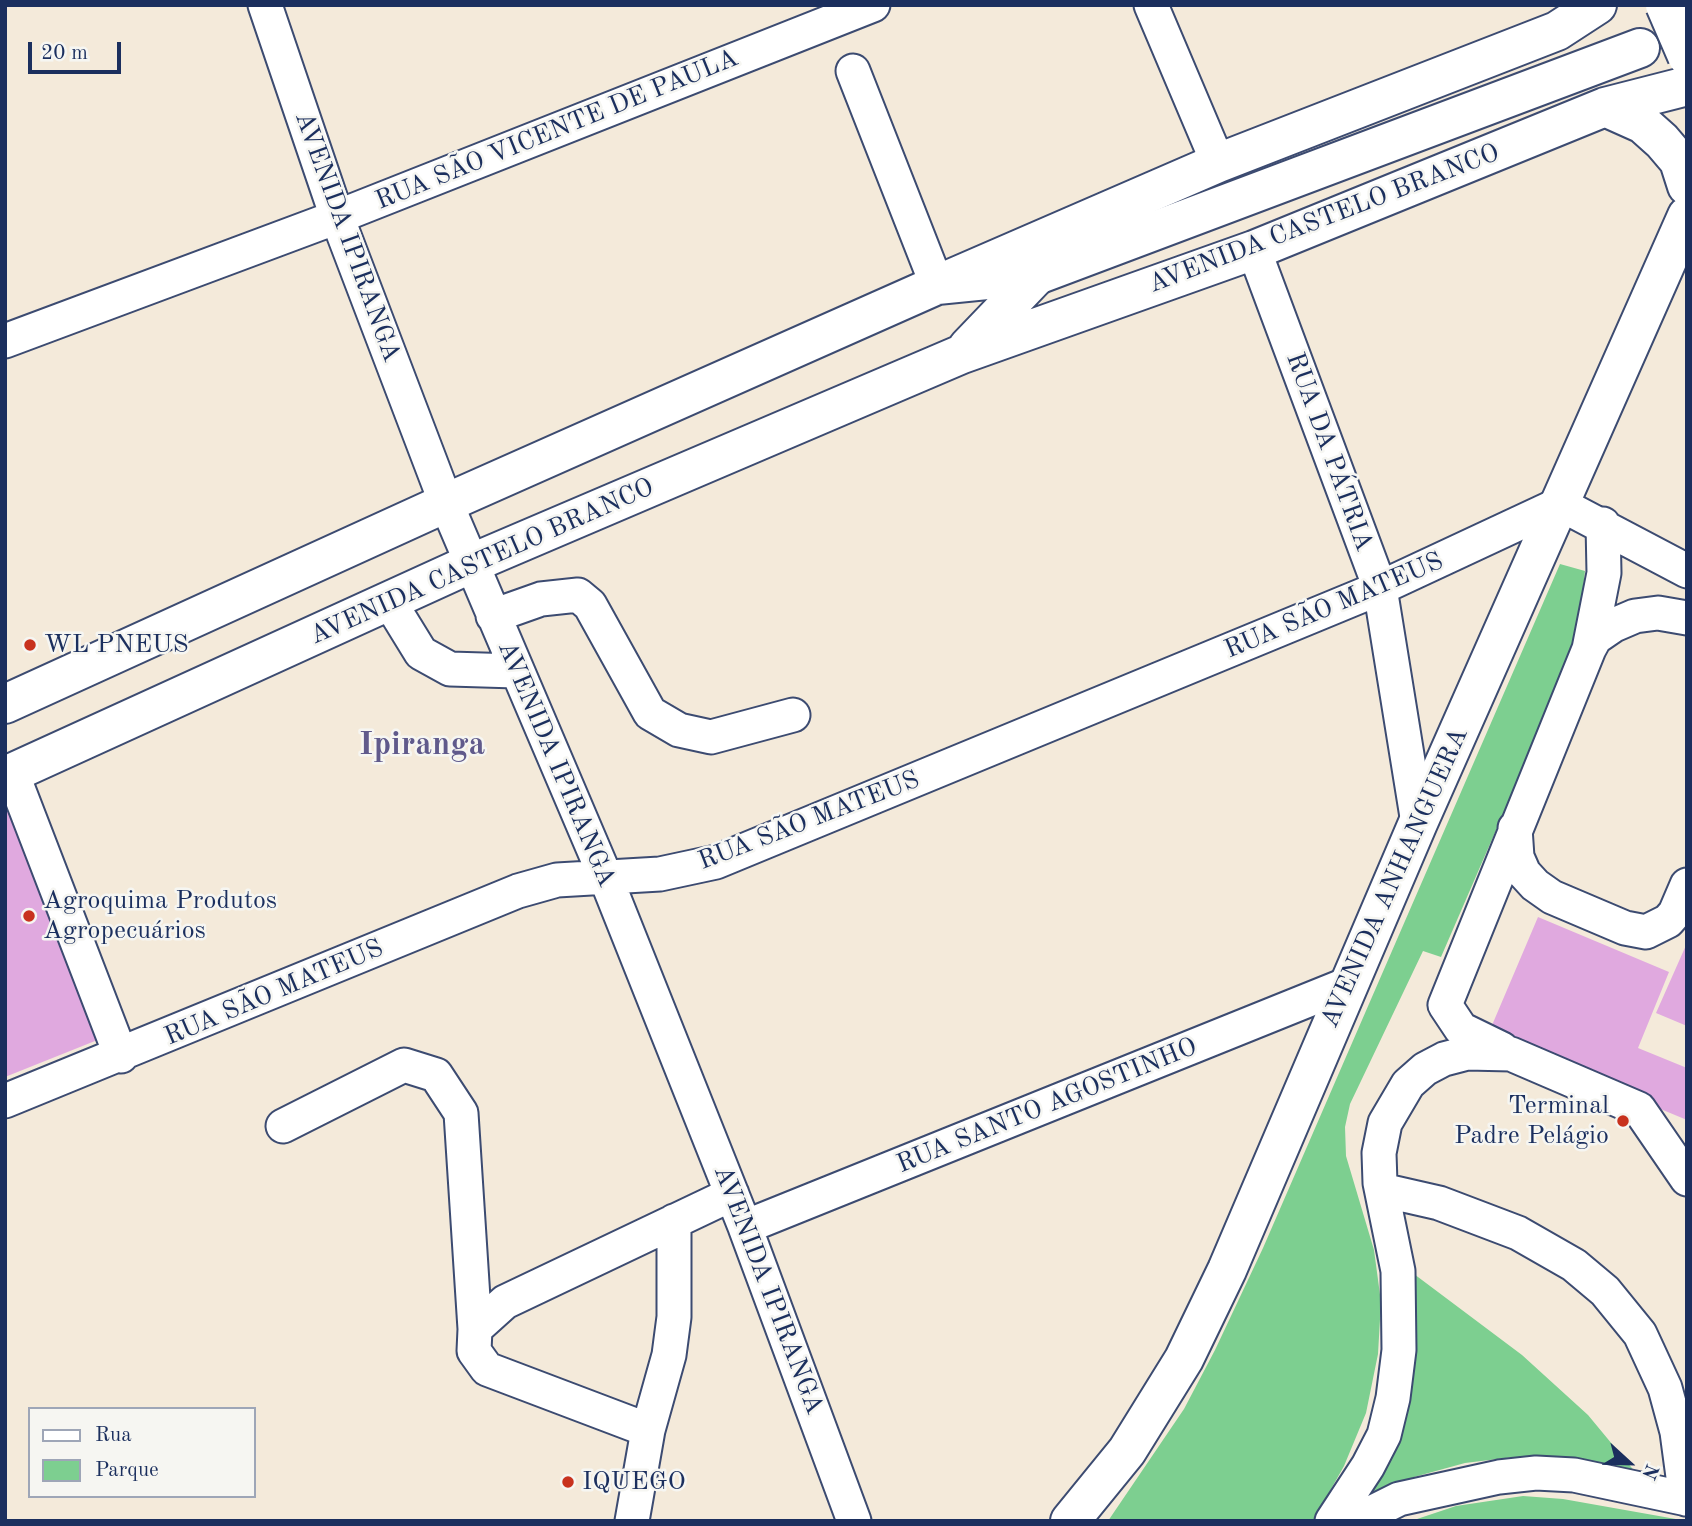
<!DOCTYPE html>
<html>
<head>
<meta charset="utf-8">
<style>
	body { margin:0 }
	#map { position:relative; width:1692px; height:1526px; overflow:hidden; background:#f4eada; font-family:"Old Standard TT",serif }
	canvas { display:block }
	.frame { position:absolute; inset:0; border:7px solid #1b2f5e; pointer-events:none }
	.legend { position:absolute; left:28px; top:1407px; width:228px; height:91px; box-sizing:border-box; background:#f6f6f2; border:2px solid #9ea6b7; margin:0; padding:9px 12px; list-style:none; font-size:21px; color:#1b2f5e }
	.legend li { display:flex; align-items:center; gap:14px; height:35px }
	.legend b { width:35px; border:2px solid #9ea6b7 }
	.north { position:absolute; left:1594px; top:1428px; width:70px; height:70px; -webkit-text-stroke:5px #f6f6f2; paint-order:stroke; rotate:112deg; font-size:19px; font-weight:700; line-height:28px; text-align:center; color:#1b2f5e }
	.north::after { content:''; display:block; margin:auto; width:24px; height:32px; background:#1b2f5e; clip-path:polygon(50% 0,100% 100%,50% 72%,0 100%) }
	.scale { position:absolute; left:28px; top:42px; width:93px; height:32px; box-sizing:border-box; border:4px solid #1b2f5e; border-top:0; padding-left:9px; font-size:21px; line-height:24px; white-space:nowrap; color:#1b2f5e; -webkit-text-stroke:5px #f6f6f2; paint-order:stroke }
</style>
</head>
<body>
<div id="map">
<canvas width="1692" height="1526"></canvas>
<div class="frame"></div>
<ul class="legend">
<li><b style="height:9px;background:#fff"></b>Rua</li>
<li><b style="height:19px;background:#7dcf90"></b>Parque</li>
</ul>
<div class="north">N</div>
<div class="scale">20 m</div>
</div>
<script>
const c = document.querySelector('canvas').getContext('2d');
c.lineJoin = 'round';
function fill(path, color) { c.fillStyle = color; c.fill(path, 'evenodd'); }
const toPath = rows => new Path2D(rows.map(r => 'M' + r).join(''));
function trace(path, color, width, dash) { c.strokeStyle = color; c.lineWidth = width; c.lineCap = dash ? 'butt' : 'round'; c.setLineDash(dash || []); c.stroke(path); }
function write(font, color, halo, rows, align = 'center') {
  c.font = font + ' "Old Standard TT",serif'; c.lineWidth = 5; c.setLineDash([]); c.textBaseline = 'middle'; c.strokeStyle = halo; c.fillStyle = color; for (const [text, x, y, turn = 0] of rows) {
    c.save(); c.translate(x, y); c.rotate((+turn || 0) * Math.PI / 180); c.textAlign = isNaN(turn) ? turn : align; if (halo) c.strokeText(text, 0, 0); c.fillText(text, 0, 0); c.restore();
  }
}
fill(toPath([
	[1560,564,1585,571,1578,633,1552,701,1441,957,1423,951,1350,1104,1345,1127,1346,1156,1374,1250,1381,1302,1378,1354,1366,1413,1344,1466,1313,1521,1108,1521,1184,1409,1215,1350,1263,1248],
	[1410,1271,1522,1355,1588,1415,1636,1473,1560,1460,1514,1457,1465,1463,1414,1477,1364,1502,1385,1467,1413,1378],
	[1523,1496,1563,1499,1687,1521,1411,1521,1456,1506]
]), '#7dcf90');
fill(toPath([
	[5,794,100,1039,5,1077],
	[1538,917,1669,972,1638,1048,1687,1068,1687,1120,1487,1037],
	[1687,943,1687,1026,1656,1013]
]), '#e0a9df');
const minor = toPath([
	[265,5,337,217,446,503,605,876,745,1227,854,1521],
	[1151,5,1218,163],
	[853,71,937,285],
	[1254,250,1380,588,1418,823],
	[5,341,337,217,873,5],
	[389,601,421,653,450,669,516,671],
	[493,616,541,599,578,595,590,605,650,713,679,730,711,737,793,715],
	[1589,649,1595,638,1614,625,1635,616,1658,613,1687,618],
	[12,773,121,1056],
	[1515,828,1517,857,1524,873,1535,885,1552,897,1625,928,1646,932,1668,921,1675,913,1687,885],
	[1502,1049,1461,1029,1445,1005,1589,649,1604,573,1603,524],
	[5,1101,518,891,557,880,660,874,716,862,1380,588,1560,504,1687,571],
	[283,1126,404,1065,436,1075,461,1113,475,1329],
	[1382,1190,1439,1203,1518,1233,1574,1265,1605,1291,1640,1334,1665,1388,1677,1432,1686,1499],
	[745,1227,1348,984],
	[648,1430,669,1355,674,1317,674,1221],
	[632,1521,648,1430,487,1369,474,1351,475,1329,505,1302,732,1194],
	[1332,1521,1368,1466,1384,1435,1393,1398,1399,1350,1398,1271,1380,1183,1379,1153,1385,1123,1408,1084,1425,1069,1444,1059,1467,1053,1511,1054,1639,1109,1687,1179],
	[1355,1521,1399,1499,1499,1477,1536,1473,1574,1475,1687,1499]
]);
const major = toPath([
	[1605,107,1643,124,1662,141,1679,161,1687,186],
	[946,281,1218,163,1557,31,1597,5],
	[968,347,1037,275],
	[5,776,470,564,962,354,1254,250,1605,107,1687,86],
	[1070,1521,1127,1451,1184,1359,1227,1270,1418,823,1687,216]
]);
const highway = toPath([
	[5,704,446,503,937,285,1037,275,1640,48]
]);
trace(minor, '#3c4b71', 37);
trace(major, '#3c4b71', 42);
trace(highway, '#3c4b71', 42);
trace(minor, '#fff', 33);
trace(major, '#fff', 38);
trace(highway, '#fff', 38);
const majorBridge = toPath([
	[1665,5,1687,56]
]);
trace(majorBridge, '#3c4b71', 42, []);
trace(majorBridge, '#fff', 38);
for (const [x, y, r, color] of [
	[30,645,7,"#c8321e"],
	[29,916,7,"#c8321e"],
	[1623,1121,7,"#c8321e"],
	[568,1482,7,"#c8321e"]
]) { const dot = new Path2D(); dot.arc(x, y, r, 0, 2 * Math.PI); c.fillStyle = color; c.fill(dot); trace(dot, '#f6f6f2', 2.5); }
write('26px', '#1b2f5e', '#f6f6f2', [
	["RUA SÃO VICENTE DE PAULA",557,130,-22],
	["AVENIDA CASTELO BRANCO",1324,219,-21],
	["AVENIDA IPIRANGA",347,237,70],
	["RUA DA PÁTRIA",1329,452,70],
	["AVENIDA CASTELO BRANCO",482,562,-24],
	["RUA SÃO MATEUS",1334,606,-23],
	["AVENIDA IPIRANGA",556,764,67],
	["RUA SÃO MATEUS",809,821,-21],
	["AVENIDA ANHANGUERA",1395,878,-66],
	["RUA SÃO MATEUS",274,993,-23],
	["RUA SANTO AGOSTINHO",1047,1106,-22],
	["AVENIDA IPIRANGA",768,1290,69]
]);
write('26px', '#1b2f5e', '#f6f6f2', [
	["WL PNEUS",44,645],
	["Agroquima Produtos",43,901],
	["Agropecuários",43,931],
	["Terminal",1609,1106,"right"],
	["Padre Pelágio",1609,1136,"right"],
	["IQUEGO",582,1482]
], 'left');
write('bold 33px', '#605a8b', '#f6f6f2', [
	["Ipiranga",422,745]
]);
</script>
</body>
</html>
